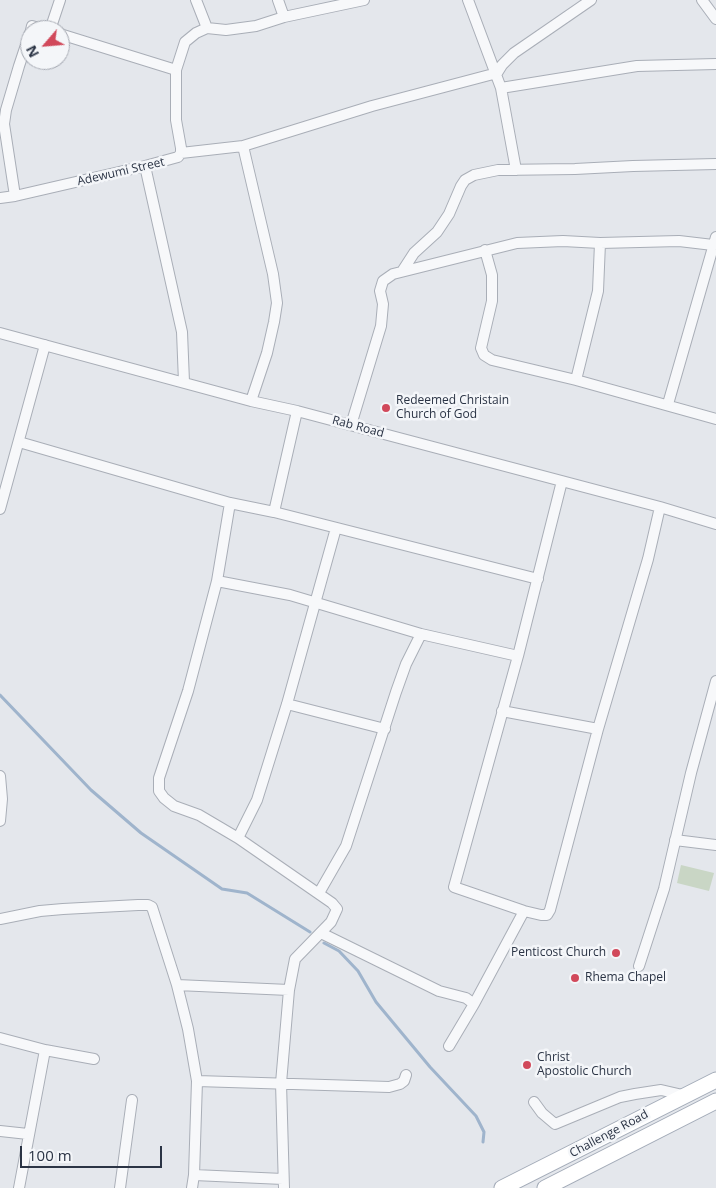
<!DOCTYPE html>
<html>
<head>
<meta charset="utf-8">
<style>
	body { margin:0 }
	#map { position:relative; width:716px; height:1188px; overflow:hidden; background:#e4e7ec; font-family:"Open Sans",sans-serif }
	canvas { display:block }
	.north { position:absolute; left:20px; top:20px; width:50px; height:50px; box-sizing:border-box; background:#f4f6f9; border:1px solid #a4a8b1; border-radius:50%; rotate:243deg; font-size:14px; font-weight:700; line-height:20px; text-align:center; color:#2b3445 }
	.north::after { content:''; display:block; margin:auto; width:18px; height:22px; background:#d1495b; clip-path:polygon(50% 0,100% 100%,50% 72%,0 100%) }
	.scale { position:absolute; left:20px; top:1146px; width:142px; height:22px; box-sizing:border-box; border:2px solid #2b3445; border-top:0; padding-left:6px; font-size:15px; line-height:18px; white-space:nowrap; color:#2b3445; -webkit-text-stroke:4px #f4f6f9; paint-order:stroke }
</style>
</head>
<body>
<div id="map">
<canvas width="716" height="1188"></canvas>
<div class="north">N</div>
<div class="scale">100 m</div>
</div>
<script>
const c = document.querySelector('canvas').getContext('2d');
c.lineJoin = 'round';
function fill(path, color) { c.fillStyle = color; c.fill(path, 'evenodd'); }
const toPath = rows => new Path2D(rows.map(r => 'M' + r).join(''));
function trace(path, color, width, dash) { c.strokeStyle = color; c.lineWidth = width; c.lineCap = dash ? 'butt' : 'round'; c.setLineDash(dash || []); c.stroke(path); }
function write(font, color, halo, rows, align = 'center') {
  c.font = font + ' "Open Sans",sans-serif'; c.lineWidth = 5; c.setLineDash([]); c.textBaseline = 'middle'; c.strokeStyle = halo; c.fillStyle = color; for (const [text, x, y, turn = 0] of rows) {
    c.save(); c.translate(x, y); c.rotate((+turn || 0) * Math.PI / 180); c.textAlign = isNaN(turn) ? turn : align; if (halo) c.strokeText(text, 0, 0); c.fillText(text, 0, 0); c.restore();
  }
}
fill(toPath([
	[681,865,714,873,709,891,677,883]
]), '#c9d6c5');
trace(toPath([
	[0,695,91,790,141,833,222,889,247,893,310,932],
	[324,943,339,951,358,971,376,1002,430,1067,476,1116,484,1132,483,1142]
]), '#9fb4cc', 3);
const minor = toPath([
	[196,0,207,28],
	[278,0,284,17],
	[468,0,501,88,516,170],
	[702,0,716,19],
	[31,30,32,26,46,30],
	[50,30,60,0],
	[60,34,176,70],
	[501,88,637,66,716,64],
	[243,146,273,274,277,303,274,322,267,353,251,401],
	[181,153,243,146,372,106,497,73,502,65,514,53,591,0],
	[145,166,182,332,184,382],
	[15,196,4,124,6,110,19,66,30,33],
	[0,198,15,196,145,166,178,157,181,153,181,148,176,120,176,70,185,42,196,33,207,28,226,30,256,26,284,17,364,0],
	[485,250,492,275,492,301,481,348,484,355,492,360,576,380,716,419],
	[403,270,414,253,437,232,449,214,461,186,465,180,474,175,498,170,575,169,633,166,716,164],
	[0,333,251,401,297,411,660,507,716,524],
	[576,380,598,291,600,243],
	[668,404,716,237],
	[351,425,381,326,383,304,380,291,383,281,393,274,517,243,563,241,600,243,679,241,713,245],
	[19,442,230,503,274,512,538,579],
	[562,481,518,656,454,887,524,911,541,915,547,915,550,910,598,729,648,559,660,507],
	[230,503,217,581,188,691,159,778,159,791,164,798,174,806,199,815,238,838,332,903,337,909,331,922,295,959,289,990,281,1083,284,1188],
	[0,509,45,345],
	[274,512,297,411],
	[217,581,290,595,421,634,518,656],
	[287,704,385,729],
	[502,711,598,729],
	[0,776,2,799,0,821],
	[238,838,257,800,287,704,336,528],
	[675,840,716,845],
	[319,893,346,846,396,692,406,664,421,634],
	[0,919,40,911,63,909,138,905,148,905,152,907,177,985,188,1029,197,1081,194,1175,192,1188],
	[321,933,439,991,466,998,474,1004,524,911],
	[639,966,664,889,691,773,716,681],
	[177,985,289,990],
	[0,1038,45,1050,94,1059],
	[449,1046,474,1004],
	[197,1081,389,1087,400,1084,404,1081,406,1075],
	[534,1102,542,1113,555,1124,620,1097,635,1094,661,1090,687,1096],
	[0,1131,28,1134],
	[194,1175,283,1179],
	[19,1188,45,1050],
	[120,1188,132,1100]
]);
const primary = toPath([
	[502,1188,716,1080],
	[545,1188,716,1101]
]);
trace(minor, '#a9aeb7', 12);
trace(primary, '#a3abb8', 17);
trace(minor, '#f7f8fa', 10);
trace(primary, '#fff', 15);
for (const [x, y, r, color] of [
	[386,408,5,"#d1495b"],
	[616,953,5,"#d1495b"],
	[575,978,5,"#d1495b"],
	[527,1065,5,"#d1495b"]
]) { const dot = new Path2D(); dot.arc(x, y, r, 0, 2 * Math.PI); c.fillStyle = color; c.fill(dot); trace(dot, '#f4f6f9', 2); }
write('12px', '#2b3445', '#f4f6f9', [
	["Adewumi Street",121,172,-13],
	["Rab Road",358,427,15],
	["Challenge Road",609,1134,-28]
]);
write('12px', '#2b3445', '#f4f6f9', [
	["Redeemed Christain",396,401],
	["Church of God",396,415],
	["Penticost Church",606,953,"right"],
	["Rhema Chapel",585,978],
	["Christ",537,1058],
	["Apostolic Church",537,1072]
], 'left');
</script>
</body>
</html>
